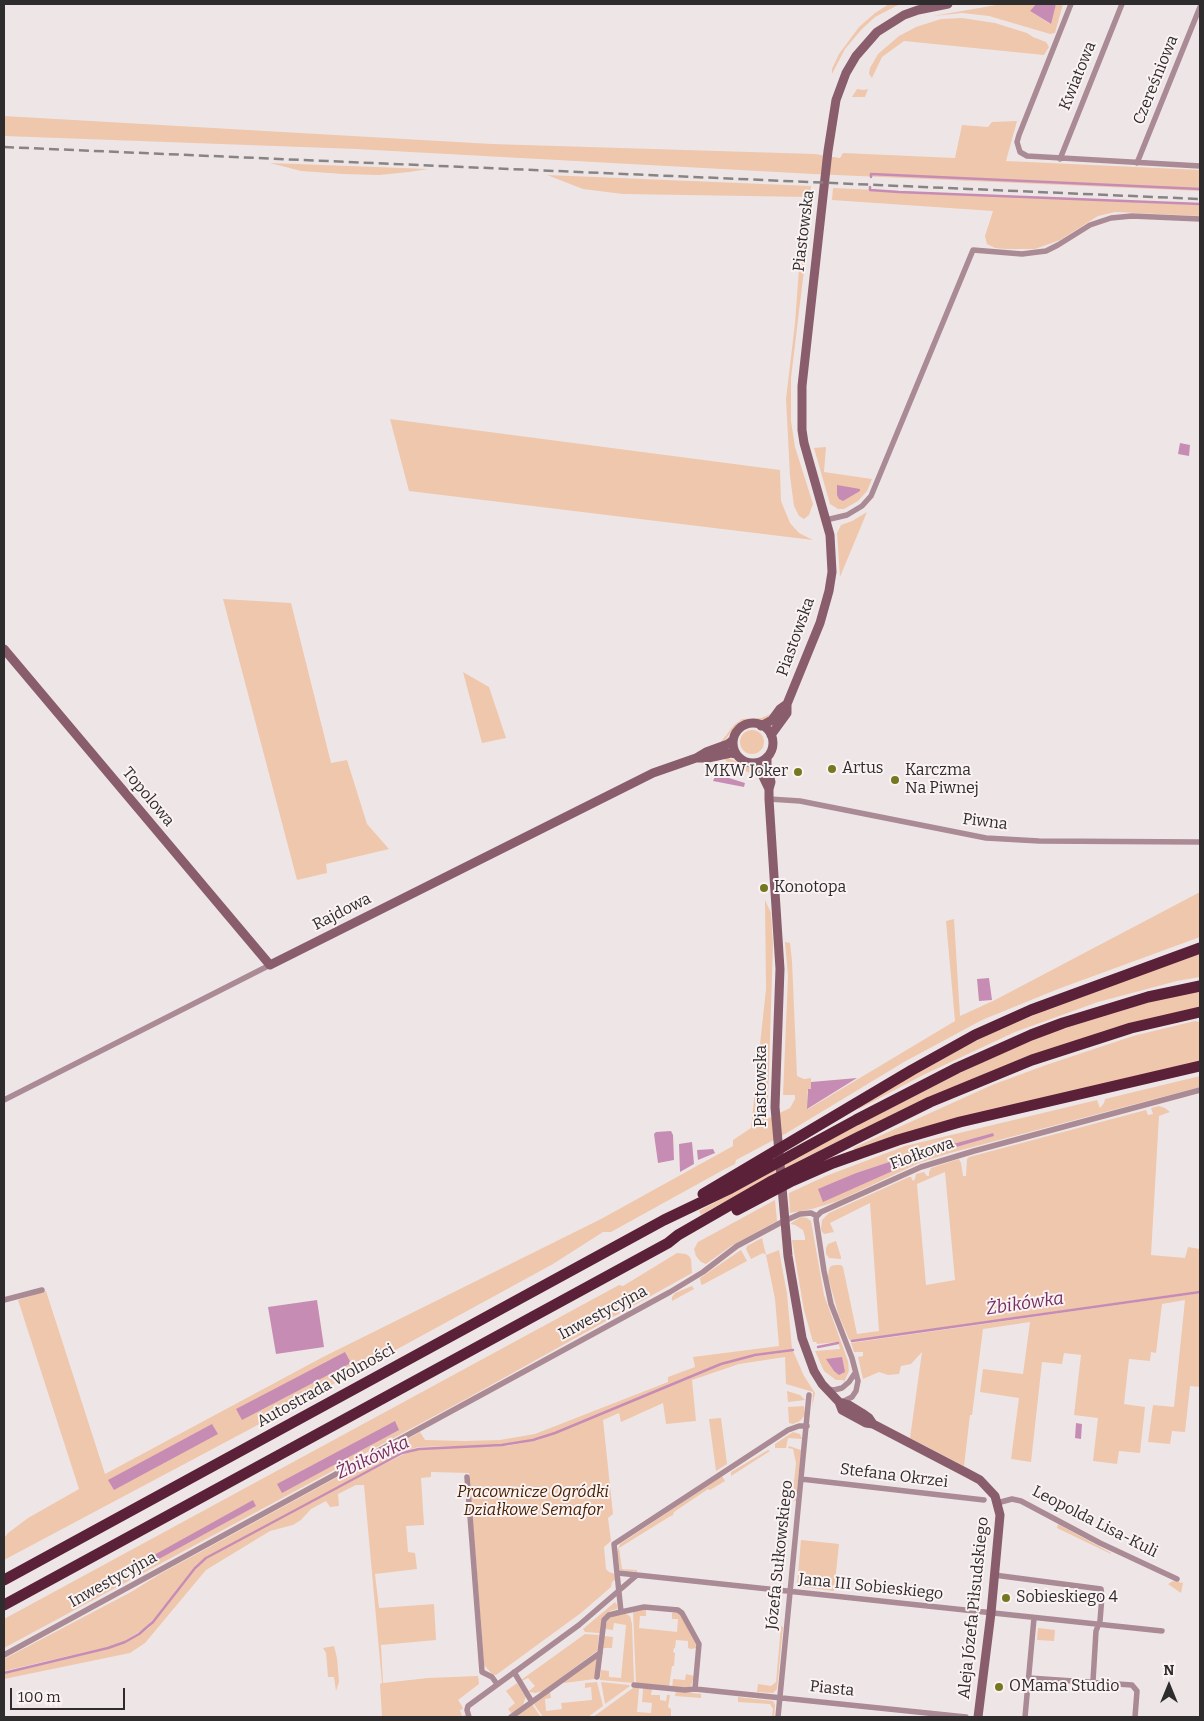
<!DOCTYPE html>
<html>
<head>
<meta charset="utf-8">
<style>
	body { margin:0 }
	#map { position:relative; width:1204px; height:1721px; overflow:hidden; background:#eee6e6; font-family:Bitter,serif }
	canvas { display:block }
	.frame { position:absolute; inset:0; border:5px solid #2e2c2c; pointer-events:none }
	.north { position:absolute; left:1144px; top:1661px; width:50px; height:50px; -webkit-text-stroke:4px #fbf3f3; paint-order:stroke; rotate:0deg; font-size:14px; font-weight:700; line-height:20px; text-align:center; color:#2e2c2c }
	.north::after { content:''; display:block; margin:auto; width:18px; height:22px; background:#2e2c2c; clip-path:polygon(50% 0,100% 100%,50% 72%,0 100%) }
	.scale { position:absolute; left:10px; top:1688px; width:115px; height:22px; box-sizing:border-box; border:2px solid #2e2c2c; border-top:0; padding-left:6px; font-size:15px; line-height:18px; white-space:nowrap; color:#2e2c2c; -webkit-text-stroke:4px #fbf3f3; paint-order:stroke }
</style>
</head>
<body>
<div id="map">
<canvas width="1204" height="1721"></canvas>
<div class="frame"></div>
<div class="north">N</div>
<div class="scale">100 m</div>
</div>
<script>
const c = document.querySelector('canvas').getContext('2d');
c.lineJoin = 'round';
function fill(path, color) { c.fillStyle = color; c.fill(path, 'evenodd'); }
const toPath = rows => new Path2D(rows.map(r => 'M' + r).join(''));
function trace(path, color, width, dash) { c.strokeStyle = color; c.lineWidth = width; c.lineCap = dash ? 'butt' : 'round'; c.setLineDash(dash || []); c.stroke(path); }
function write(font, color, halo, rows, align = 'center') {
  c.font = font + ' Bitter,serif'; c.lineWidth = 4; c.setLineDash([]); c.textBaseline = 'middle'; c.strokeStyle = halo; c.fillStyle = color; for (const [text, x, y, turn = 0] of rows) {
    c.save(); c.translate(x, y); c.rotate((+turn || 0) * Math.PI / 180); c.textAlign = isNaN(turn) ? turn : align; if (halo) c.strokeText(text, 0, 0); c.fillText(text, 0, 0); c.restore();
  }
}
fill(toPath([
	[889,4,900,4,875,17,862,29,845,49,832,74,832,69,839,54,859,27,875,13],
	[1002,4,1036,4,1030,11,1050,24,1056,4,1063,4,1055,33,1050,34,989,16,962,13,933,16],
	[962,18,995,23,1027,33,1033,37,1046,42,1049,47,1044,55,904,41,882,57,872,78,869,74,870,68,878,54,899,36,916,27,941,19],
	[857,89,864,90,868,89,865,97,852,97],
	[4,116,492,144,815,154,840,158,843,153,955,158,962,125,988,127,992,122,1017,121,1006,161,1200,170,1200,191,813,174,356,149,4,136],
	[270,163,428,169,409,172,379,175,343,174,301,171],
	[547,175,811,186,810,197,623,194,583,189],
	[833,188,1200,205,1200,216,1115,212,1098,216,1060,240,1035,249,1006,249,995,248,987,244,985,236,993,211,832,200],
	[811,212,791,378,791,421,795,447,813,504,809,515,804,519,799,516,794,506,790,476,786,399,795,323,803,213],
	[390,419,780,470,781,501,790,523,799,533,813,540,409,491],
	[826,447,824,472,872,479,867,491,858,501,844,509,838,509,830,504,814,448],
	[867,512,840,577,837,533,841,525,852,521],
	[223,599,291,603,331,763,347,760,367,824,389,849,326,864,327,873,297,880],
	[463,672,489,687,506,738,482,743],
	[771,714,772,715,763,720,749,719,739,722,734,728,725,740,720,743,734,725,742,719,761,718],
	'740 742a12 12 0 1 1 24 0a12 12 0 1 1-24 0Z',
	[726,757,749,767,757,773,754,775,727,762,724,758],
	[1200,892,1200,937,1058,989,982,1020,904,1062,785,1134,736,1160,735,1164,725,1169,611,1232,603,1232,553,1264,284,1411,4,1560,4,1538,8,1533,28,1518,79,1489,18,1300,46,1291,105,1474,323,1357,601,1219,733,1146,733,1140,751,1128,766,989,765,900,771,913,773,945,768,1100,756,1101,755,1104,761,1116,767,1119,790,1108,795,1099,795,1095,783,1095,788,976,785,942,790,943,792,961,797,1076,804,1079,811,1078,811,1089,808,1089,807,1093,808,1109,955,1021,946,921,954,919,960,1016,995,1000],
	[1200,953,1200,977,1177,981,1098,1002,1015,1032,923,1075,859,1109,858,1108,941,1058,992,1033,1046,1010],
	[1200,990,1200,1007,1113,1028,1034,1054,887,1118,804,1158,701,1215,699,1211,864,1121,1000,1053,1056,1031,1146,1003],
	[1195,1021,1200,1022,1200,1062,855,1150,853,1148,992,1085,1046,1065,1133,1036],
	[1200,1076,1200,1087,950,1153,919,1163,838,1201,812,1209,790,1213,789,1193,826,1176,905,1146,1097,1100,1100,1108,1104,1103,1105,1099],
	[993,1133,906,1165,818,1190,856,1173,898,1159],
	[1159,1106,1165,1108,1170,1112,1159,1116,1151,1255,1185,1258,1188,1247,1200,1249,1200,1291,850,1341,839,1316,828,1277,829,1269,831,1266,835,1265,841,1265,843,1267,857,1334,879,1331,870,1203,830,1223,834,1232,824,1234,822,1232,821,1229,822,1220,829,1213,909,1177,911,1177,913,1181,915,1179,916,1174,924,1172,927,1176,929,1176,929,1172,931,1168,959,1159,961,1163,963,1176,966,1176,967,1159,969,1157,1146,1110,1148,1115,1153,1114,1151,1108],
	[945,1172,955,1280,926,1285,917,1184],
	[775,1200,777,1221,731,1246,706,1264,701,1262,696,1256,694,1249,698,1242],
	[801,1217,807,1218,811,1221,824,1295,848,1361,849,1371,844,1382,843,1380,836,1380,824,1371,815,1351,840,1349,838,1342,817,1344,816,1342,813,1342,804,1310,792,1240,805,1240,805,1237,803,1230,795,1225,791,1224,791,1223],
	[762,1238,766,1255,779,1250,787,1294,792,1349,755,1355,717,1365,550,1434,528,1441,506,1445,419,1447,404,1451,201,1561,196,1565,154,1619,145,1628,125,1641,112,1646,4,1671,4,1659,131,1592,160,1574,420,1432,425,1440,464,1441,500,1440,535,1434,668,1382,668,1377,695,1367,693,1357,779,1346,775,1299,766,1255,763,1253,751,1259,746,1249,747,1246],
	[836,1241,841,1257,841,1259,829,1258,826,1254,826,1248,828,1244],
	[741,1250,747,1261,702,1285,701,1284,700,1278],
	[677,1253,686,1254,689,1256,691,1259,692,1273,466,1399,4,1648,4,1619,619,1285,623,1286],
	[692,1286,694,1289,672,1301,672,1297,675,1293],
	[1200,1293,1200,1387,1190,1386,1185,1432,1172,1431,1170,1444,1148,1442,1153,1405,1174,1407,1185,1300,1162,1304,1156,1353,1151,1352,1150,1361,1129,1359,1124,1404,1145,1407,1140,1453,1119,1451,1117,1464,1093,1461,1098,1418,1074,1415,1081,1355,1064,1353,1062,1364,1042,1362,1031,1462,1011,1459,1019,1398,980,1392,983,1369,1023,1374,1030,1322,983,1329,972,1415,970,1415,964,1466,910,1438,922,1352,911,1364,901,1366,899,1374,888,1375,879,1372,863,1379,858,1357,863,1356,863,1352,854,1352,851,1343],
	[793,1351,804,1376,815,1393,812,1407,813,1392,786,1384,785,1357,739,1364,692,1380,696,1421,666,1424,663,1403,621,1422,619,1413,603,1420,613,1514,608,1518,611,1541,604,1547,606,1569,609,1572,615,1574,616,1579,612,1582,611,1587,581,1613,496,1675,492,1674,484,1665,469,1473,431,1472,431,1477,421,1478,424,1525,406,1526,408,1552,415,1553,417,1569,375,1574,379,1608,434,1604,436,1640,381,1645,383,1683,428,1678,478,1676,479,1684,458,1700,462,1706,463,1709,460,1710,462,1716,465,1715,466,1717,382,1717,380,1684,382,1683,364,1485,356,1485,338,1494,339,1506,330,1507,326,1501,311,1509,301,1520,293,1525,270,1531,206,1570,145,1643,130,1653,4,1679,4,1674,104,1650,127,1642,149,1628,196,1568,208,1558,323,1495,406,1453,420,1449,507,1446,538,1440,724,1364,750,1357],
	[787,1391,800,1395,805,1400,788,1402],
	[804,1406,805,1415,800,1421,793,1424,789,1423,788,1407],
	[721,1418,727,1464,716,1471,709,1419],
	[793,1432,800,1434,802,1439,788,1438,786,1448,775,1448,775,1444],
	[789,1446,801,1450,796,1501,792,1500,796,1463,793,1449,788,1448],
	[768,1450,770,1451,731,1476,731,1472],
	[722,1476,725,1481,710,1490,708,1489,674,1512,673,1515,669,1517,619,1548,622,1569,637,1570,637,1572,620,1570,617,1552,620,1544],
	[1058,1524,1111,1553,1111,1554,1057,1528],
	[801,1540,839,1544,834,1591,797,1586],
	[1173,1581,1183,1583,1181,1593,1168,1584],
	[615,1602,617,1605,617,1609,610,1611,603,1618,600,1633,585,1632,583,1629],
	[646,1609,646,1616,640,1616,639,1628,677,1632,678,1619,672,1619,672,1613,677,1612,680,1614,696,1644,696,1648,691,1649,688,1648,688,1641,676,1640,675,1648,674,1648,673,1652,675,1653,674,1666,672,1666,669,1687,636,1684,633,1611],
	[624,1613,630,1616,632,1624,634,1683,600,1680,601,1670,609,1671,609,1677,621,1678,626,1625,614,1623,613,1630,605,1629,607,1621,610,1618],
	[781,1626,783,1627,777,1689,773,1693,757,1692,758,1684,771,1686,776,1682],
	[1038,1628,1055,1630,1054,1641,1037,1640],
	[585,1634,599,1635,597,1651,543,1691,535,1693,530,1692,529,1691,535,1686,528,1678,522,1681,521,1680],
	[604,1636,613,1637,612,1648,603,1648],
	[334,1646,337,1658,339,1682,336,1691,334,1677,328,1677,326,1653,323,1648],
	[597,1658,595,1679,564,1683,563,1681],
	[686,1674,694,1676,691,1686,687,1688,672,1688,673,1679,685,1680],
	[597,1682,603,1706,588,1717,543,1717,534,1704,550,1691,551,1698,545,1699,546,1711,562,1709,561,1703,592,1700,591,1687,585,1688,585,1683],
	[601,1682,629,1685,630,1686,605,1704],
	[517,1683,526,1697,525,1699,523,1705,512,1714,508,1709,515,1703,506,1691],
	[633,1688,639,1688,637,1712,651,1713,652,1703,642,1702,643,1689,652,1689,651,1695,660,1695,660,1700,666,1701,667,1695,670,1695,668,1707,671,1709,671,1717,593,1717],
	[676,1691,701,1694,701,1698,675,1696],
	[738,1697,773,1701,775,1705,774,1717,772,1717,773,1709,770,1704,738,1702],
	[532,1704,540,1716,514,1717]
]), '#efc7ac');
fill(toPath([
	[1036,4,1056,4,1051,24,1030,11],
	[1180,443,1190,445,1189,456,1178,454],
	[837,485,860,489,860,491,843,501,839,499,837,495],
	[716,774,745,783,744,787,713,781],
	[989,978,992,1000,979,1001,977,979],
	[857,1078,807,1109,808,1089,811,1089,811,1082],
	[671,1131,673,1135,674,1160,658,1163,654,1134,656,1132],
	[993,1133,994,1136,946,1150,906,1165,823,1202,818,1189,856,1173,898,1159],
	[692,1142,694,1164,680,1172,679,1144],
	[713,1149,715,1153,698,1160,697,1150],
	[317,1300,324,1347,276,1354,268,1307],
	[345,1352,351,1363,242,1420,236,1409],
	[842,1357,845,1372,839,1375,834,1371,826,1359],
	[395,1421,399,1430,282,1493,277,1484],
	[1076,1423,1082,1424,1081,1439,1075,1438],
	[212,1424,218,1434,114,1490,108,1480],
	[253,1500,256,1506,157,1560,154,1555]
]), '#c78cb4');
trace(toPath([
	[871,177,871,174,1200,189],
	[870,187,870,190,899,192,1200,204],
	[852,1341,1200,1292],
	[818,1347,838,1343],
	[4,1673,108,1648,125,1642,139,1634,153,1622,195,1568,206,1558,402,1453,419,1449,502,1445,533,1440,555,1433,721,1364,755,1355,793,1350]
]), '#c78cb4', 2.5);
trace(toPath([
	[1071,4,1019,135,1017,142,1020,152,1027,156,1200,166],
	[1060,159,1122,4],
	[1137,163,1200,7],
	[826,520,847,515,862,506,871,496,973,250,1022,254,1046,251,1058,245,1090,225,1111,218,1132,216,1200,219],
	[769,799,800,801,986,838,1039,841,1200,842],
	[4,1100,270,965],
	[4,1300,42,1290],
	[827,1389,834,1390,842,1388,849,1382,855,1373],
	[842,1402,852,1397,856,1391,858,1381,852,1358,831,1304,824,1271,816,1219,817,1216,821,1212,921,1167,974,1151,1200,1090],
	[467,1477,482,1672,492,1677,497,1684],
	[801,1479,984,1500],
	[997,1503,1012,1499,1021,1501,1100,1543,1177,1579],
	[618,1573,637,1575],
	[994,1575,1101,1589,1102,1596,1100,1621,1096,1631,1093,1681],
	[621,1612,644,1607,678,1610,682,1613,699,1644,695,1689],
	[4,1655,670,1292,703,1272,737,1246,780,1223,800,1214,811,1213,817,1216],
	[514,1672,532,1702],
	[597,1677,604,1620,609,1615,621,1612,614,1544,788,1430,799,1426,807,1426],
	[1029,1678,1132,1685,1137,1691,1135,1717],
	[634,1685,685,1690,695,1689,966,1717],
	[469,1717,467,1710,468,1706,579,1625,637,1575,1162,1631],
	[511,1717,600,1653],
	[778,1717,809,1395],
	[1025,1717,1034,1618]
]), '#aa8a94', 5.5);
trace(toPath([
	[4,649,270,965,653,773,696,758,706,752,728,744,733,740],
	'733 743a20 20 0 1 1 40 0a20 20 0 1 1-40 0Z',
	[761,726,772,720,780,709,787,704,820,623,829,591,832,572,830,535,804,443,802,430,802,386,828,151,836,100,846,73,856,56,877,32,904,15,918,10,948,4],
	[771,735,787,713,787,704],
	[767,757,767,765,771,782,769,789,769,799,780,969,775,1107,788,1256,802,1338,814,1371,822,1384,839,1402,842,1410,866,1423,873,1424,967,1473,980,1480,995,1496,1000,1515,991,1613,978,1717],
	[696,758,708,758,731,753,736,754],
	[754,763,758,766,769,789],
	[839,1402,849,1405,862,1413,869,1418,873,1424]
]), '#895d6c', 9);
trace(toPath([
	[703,1194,912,1070,975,1035,1031,1010,1200,948],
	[737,1210,792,1181,833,1163,898,1140,960,1122,1200,1066],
	[4,1580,664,1220,731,1188,856,1120,957,1068,1031,1035,1063,1023,1148,997,1200,986],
	[4,1605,668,1243,678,1235,770,1182,857,1138,930,1102,1032,1060,1131,1028,1200,1012]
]), '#5b2138', 11);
trace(toPath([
	[4,147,1200,199]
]), '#898484', 2.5, [10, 5]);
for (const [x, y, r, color] of [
	[832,769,5,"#747820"],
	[798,772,5,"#747820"],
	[895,780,5,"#747820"],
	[764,888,5,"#747820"],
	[1006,1598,5,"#747820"],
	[999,1687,5,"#747820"]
]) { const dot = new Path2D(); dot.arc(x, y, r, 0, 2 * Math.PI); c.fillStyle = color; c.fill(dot); trace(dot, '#fbf3f3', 2); }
write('16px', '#2e2c2c', '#fbf3f3', [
	["Kwiatowa",1078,76,-68],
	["Czereśniowa",1156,80,-68],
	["Piastowska",804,231,-83],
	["Piastowska",796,637,-70],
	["Topolowa",148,797,50],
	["Piwna",985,822,7],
	["Rajdowa",342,912,-27],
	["Piastowska",762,1086,-90],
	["Fiołkowa",922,1154,-20],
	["Inwestycyjna",603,1313,-28],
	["Autostrada Wolności",326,1386,-29],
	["Stefana Okrzei",894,1476,7],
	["Leopolda Lisa-Kuli",1095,1522,27],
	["Józefa Sułkowskiego",780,1555,-84],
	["Inwestycyjna",113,1580,-29],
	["Jana III Sobieskiego",871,1587,6],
	["Aleja Józefa Piłsudskiego",974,1608,-84],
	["Piasta",832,1689,6]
]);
write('16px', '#2e2c2c', '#fbf3f3', [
	["Artus",842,769],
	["Karczma",905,771],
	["Na Piwnej",905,789],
	["MKW Joker",788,772,"right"],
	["Konotopa",774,888],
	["Sobieskiego 4",1016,1598],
	["OMama Studio",1009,1687]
], 'left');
write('italic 16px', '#472101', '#fbf3f3', [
	["Pracownicze Ogródki",533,1493],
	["Działkowe Semafor",533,1511]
]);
write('italic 18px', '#762f63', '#fbf3f3', [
	["Żbikówka",1025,1304,-8],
	["Żbikówka",373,1458,-25]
]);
</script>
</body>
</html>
